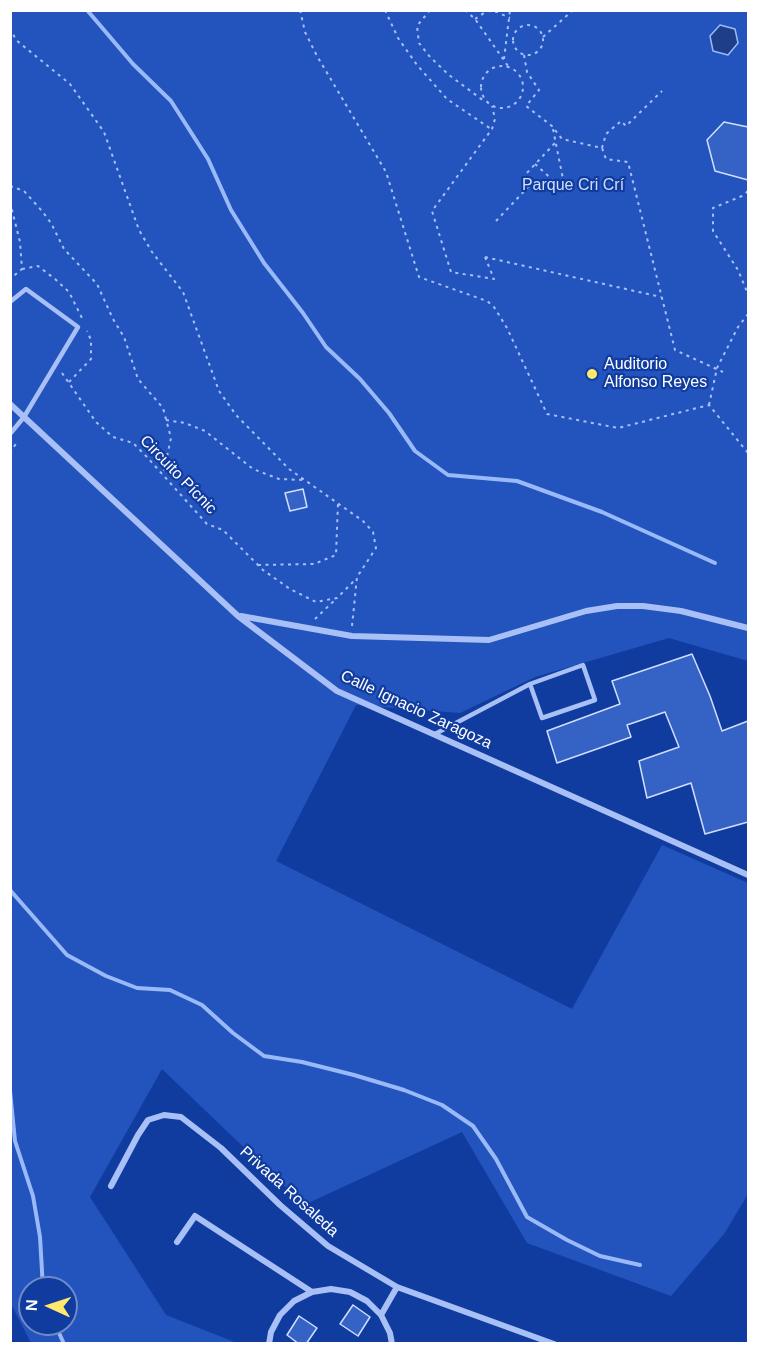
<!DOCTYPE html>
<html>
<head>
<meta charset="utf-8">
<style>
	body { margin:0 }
	#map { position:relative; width:759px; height:1354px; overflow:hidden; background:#113c9f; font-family:Arial,sans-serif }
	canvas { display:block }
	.frame { position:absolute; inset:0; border:12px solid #fff; pointer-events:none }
	.north { position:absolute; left:18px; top:1276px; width:60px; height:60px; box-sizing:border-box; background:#113c9f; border:2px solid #708ac5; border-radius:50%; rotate:273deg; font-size:16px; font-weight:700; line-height:24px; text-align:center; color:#fff }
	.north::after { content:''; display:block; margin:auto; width:21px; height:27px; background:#ffe96c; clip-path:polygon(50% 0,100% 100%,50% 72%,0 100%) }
</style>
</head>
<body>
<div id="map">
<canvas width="759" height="1354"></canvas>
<div class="frame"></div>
<div class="north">N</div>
</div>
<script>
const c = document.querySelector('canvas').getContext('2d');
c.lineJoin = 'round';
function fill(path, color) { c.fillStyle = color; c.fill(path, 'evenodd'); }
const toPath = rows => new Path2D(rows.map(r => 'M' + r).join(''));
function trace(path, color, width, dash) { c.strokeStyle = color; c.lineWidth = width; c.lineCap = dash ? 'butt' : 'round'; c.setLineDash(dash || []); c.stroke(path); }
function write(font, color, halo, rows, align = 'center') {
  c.font = font + ' Arial,sans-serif'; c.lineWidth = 4.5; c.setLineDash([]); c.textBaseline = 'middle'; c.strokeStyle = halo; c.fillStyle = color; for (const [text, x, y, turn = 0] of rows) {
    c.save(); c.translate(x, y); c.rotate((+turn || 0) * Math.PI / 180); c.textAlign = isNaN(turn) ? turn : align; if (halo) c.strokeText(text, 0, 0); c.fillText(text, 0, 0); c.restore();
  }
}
fill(toPath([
	[11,11,748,11,748,661,669,638,535,677,460,713,356,705,276,861,572,1009,662,845,748,883,748,1194,724,1234,671,1296,527,1243,462,1132,304,1205,162,1069,90,1197,166,1315,237,1343,31,1343,11,1304],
	[30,1288,66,1288,66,1324,30,1324]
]), '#2354be');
const water = toPath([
	[720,25,735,29,738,43,728,55,713,51,710,36,720,25]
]);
fill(water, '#1f3e8a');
trace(water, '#9ab9f8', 1.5);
trace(toPath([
	[87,10,133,64,171,101,208,159,231,210,264,263,303,313,326,347,360,379,389,413,415,451,448,475,517,481,602,512,715,563],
	[10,890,67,955,106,976,137,988,170,990,202,1005,233,1033,264,1056,302,1062,354,1075,404,1090,442,1105,473,1126,496,1159,527,1217,567,1240,600,1256,640,1265],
	[10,1091,15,1141,33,1196,40,1237,43,1288],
	[55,1324,64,1344]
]), '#9ab9f8', 4);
const building = toPath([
	[724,122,748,127,748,180,715,171,707,140,724,122],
	[303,489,307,507,290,511,285,493,303,489],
	[692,654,710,696,722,731,748,721,748,822,705,834,691,783,647,798,639,761,679,747,665,712,627,725,631,737,557,763,547,731,620,704,612,681,692,654],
	[353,1305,370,1317,358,1336,340,1324,353,1305],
	[299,1316,317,1328,306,1344,299,1344,287,1335,299,1316]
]);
fill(building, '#3562c5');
trace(building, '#d1dffe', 1.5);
trace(toPath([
	[300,10,305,32,317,56,386,172,419,277,487,301,494,307,507,328,547,414,618,428,709,405,748,453],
	[385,10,398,38,417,65,447,99,491,129],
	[430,10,417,26,419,43,430,57,449,75,484,101],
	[465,10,475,19,508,66],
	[475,19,487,11,497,12,510,18],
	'513 40a15 15 0 1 1 30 0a15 15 0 1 1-30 0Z',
	[10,28,16,40,70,84,104,132,139,230,152,252,183,292,219,391,236,415,289,469,363,521,373,532,376,548,357,577,352,626],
	[543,37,573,10],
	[524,55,527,72,539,90,526,106,552,126,562,139,602,148,606,159,628,162,675,350,723,372],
	[504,59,510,10],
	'481 87a21 21 0 1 1 42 0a21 21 0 1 1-42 0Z',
	[602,148,606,134,621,121,626,126,662,91],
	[535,164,557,184],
	[531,184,524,176,555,143],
	[10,186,24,191,42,211,51,223,64,249,97,284,113,319,124,337,138,379,163,408,171,438,163,475],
	[748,191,742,196,713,208,713,231,738,270,748,294],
	[10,202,20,242,22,269,10,279],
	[496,221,531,184,551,189,563,179,553,129],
	[485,257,494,279,451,272,432,211,492,129,495,119,492,106],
	[485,257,661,297],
	[22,269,38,266,55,279,69,292,82,318],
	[62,373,96,422,113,437,133,443,146,456,207,524,223,530,263,570,290,589,316,602,337,598,356,579],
	[69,382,91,359,91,340,87,331],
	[709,405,717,368,738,327,748,314],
	[166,420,185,423,205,431,253,469,279,479,303,480],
	[10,453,17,442],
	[258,565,314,564,336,555,338,503],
	[315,619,337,598]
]), '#a8c0f5', 2, [3, 4.5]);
trace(toPath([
	[10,302,26,289,78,327,24,417,10,434],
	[435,734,530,684,583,665,595,700,542,718,530,684]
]), '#a8c0f5', 4.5);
trace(toPath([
	[10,404,238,616,337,691,748,875],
	[241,616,352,636,489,640,586,611,617,606,643,606,681,611,748,628],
	[111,1186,138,1135,148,1120,164,1115,181,1117,221,1148,280,1205,328,1246,397,1287,554,1344],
	[177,1242,195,1216,312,1292],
	[381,1315,397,1287],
	[269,1344,271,1332,280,1315,294,1301,312,1292,331,1289,350,1292,367,1301,381,1315,390,1333,392,1344]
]), '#a8c0f5', 6);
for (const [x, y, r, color] of [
	[592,374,6,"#ffe96c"]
]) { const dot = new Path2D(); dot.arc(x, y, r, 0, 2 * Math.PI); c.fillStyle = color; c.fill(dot); trace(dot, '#113c9f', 2); }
write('16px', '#d1dffe', '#113c9f', [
	["Parque Cri Crí",573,186]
]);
write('16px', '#fff', '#113c9f', [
	["Auditorio",604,365],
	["Alfonso Reyes",604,383]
], 'left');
write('16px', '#fff', '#113c9f', [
	["Circuito Pícnic",178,475,46],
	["Calle Ignacio Zaragoza",416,710,25],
	["Privada Rosaleda",289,1192,42]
]);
</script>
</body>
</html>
